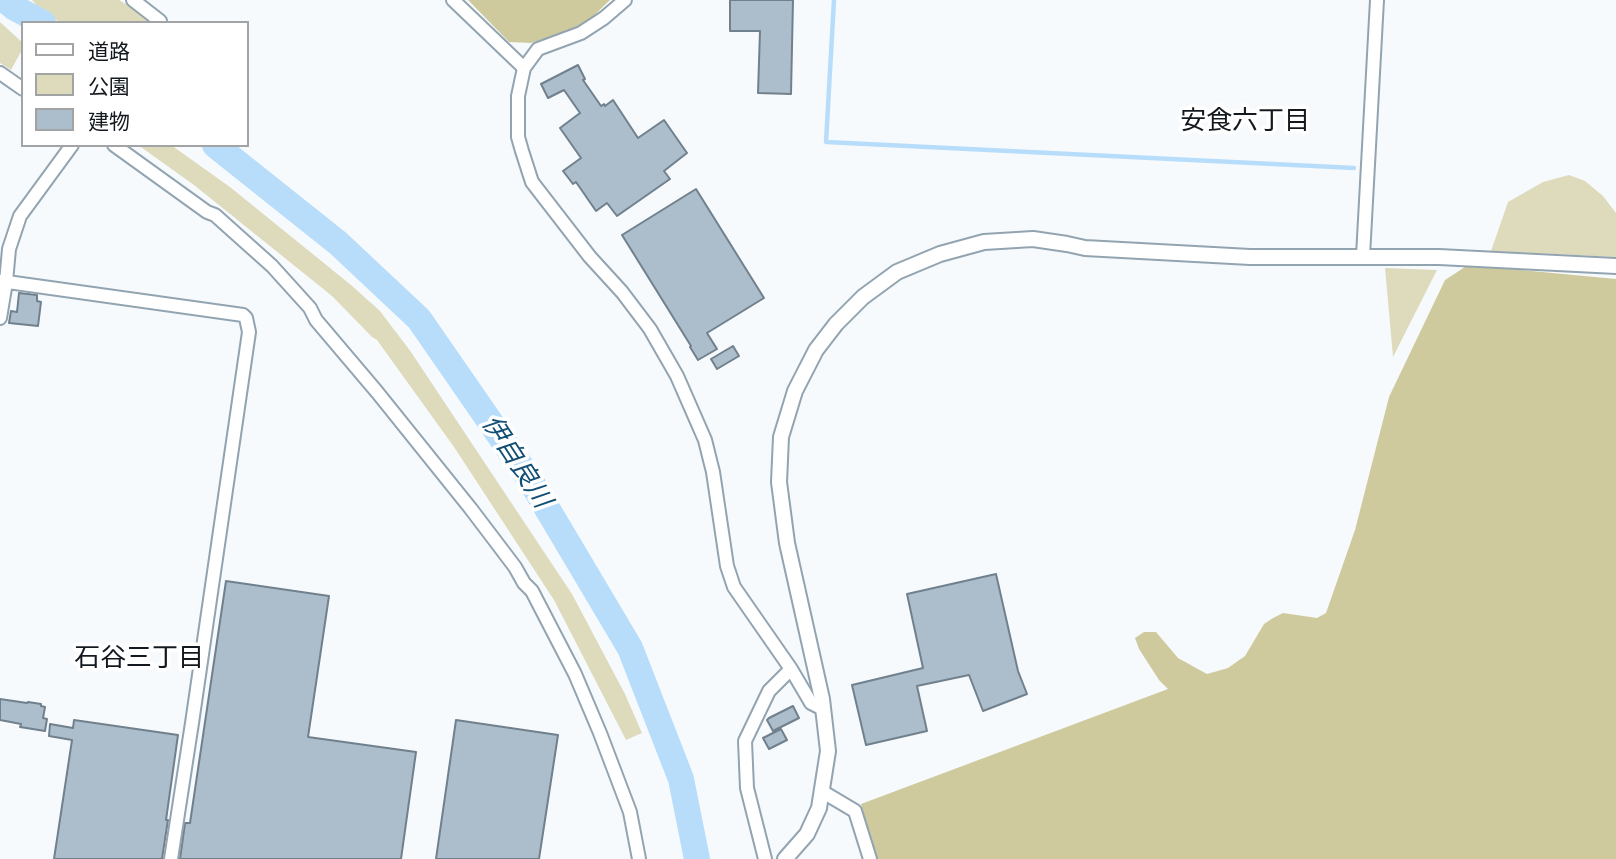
<!DOCTYPE html>
<html>
<head>
<meta charset="utf-8">
<style>
	body { margin:0 }
	#map { position:relative; width:1616px; height:859px; overflow:hidden; background:#f7fafd; font-family:Helvetica,"Noto Sans JP",sans-serif }
	canvas { display:block }
	.legend { position:absolute; left:21px; top:21px; width:228px; height:126px; box-sizing:border-box; background:#fff; border:2px solid #a1a3a5; margin:0; padding:9px 12px; list-style:none; font-size:21px; color:#13191e }
	.legend li { display:flex; align-items:center; gap:14px; height:35px }
	.legend b { width:35px; border:2px solid #a1a3a5 }
</style>
</head>
<body>
<div id="map">
<canvas width="1616" height="859"></canvas>
<ul class="legend">
<li><b style="height:9px;background:#fff"></b>道路</li>
<li><b style="height:19px;background:#dedbbd"></b>公園</li>
<li><b style="height:19px;background:#acbdcb"></b>建物</li>
</ul>
</div>
<script>
const c = document.querySelector('canvas').getContext('2d');
c.lineJoin = 'round';
function fill(path, color) { c.fillStyle = color; c.fill(path, 'evenodd'); }
const toPath = rows => new Path2D(rows.map(r => 'M' + r).join(''));
function trace(path, color, width, dash) { c.strokeStyle = color; c.lineWidth = width; c.lineCap = dash ? 'butt' : 'round'; c.setLineDash(dash || []); c.stroke(path); }
function write(font, color, halo, rows, align = 'center') {
  c.font = font + ' Helvetica,"Noto Sans JP",sans-serif'; c.lineWidth = 7; c.setLineDash([]); c.textBaseline = 'middle'; c.strokeStyle = halo; c.fillStyle = color; for (const [text, x, y, turn = 0] of rows) {
    c.save(); c.translate(x, y); c.rotate((+turn || 0) * Math.PI / 180); c.textAlign = isNaN(turn) ? turn : align; if (halo) c.strokeText(text, 0, 0); c.fillText(text, 0, 0); c.restore();
  }
}
fill(toPath([
	[32,0,119,0,146,16,147,23,61,23,43,12],
	[0,22,23,43,23,48,11,70,0,63],
	[138,145,171,145,230,187,351,285,380,311,411,352,572,594,625,694,642,733,626,740,554,600,454,447,377,340,372,337,332,296,194,185],
	[1569,175,1585,181,1603,196,1616,213,1616,257,1491,251,1508,202,1543,182],
	[1385,268,1437,270,1393,357]
]), '#dedbbd');
fill(toPath([
	[468,0,610,0,583,26,531,43,509,42],
	[1468,265,1616,279,1616,859,875,859,861,804,1168,689,1159,680,1139,649,1135,638,1144,632,1156,632,1178,658,1207,674,1228,668,1245,656,1264,624,1273,618,1283,613,1317,618,1326,613,1355,530,1389,397,1445,280]
]), '#ceca9e');
trace(toPath([
	[834,0,826,142,1354,168]
]), '#b7ddfb', 4.5);
trace(toPath([
	[5,0,15,8,43,23],
	[215,145,338,243,419,319,529,478,630,648,681,779,697,859]
]), '#b7ddfb', 26);
const building = toPath([
	[730,0,793,0,791,94,758,93,760,31,730,31,730,0],
	[578,65,585,79,583,80,601,106,604,104,605,106,613,100,638,138,664,120,687,153,664,171,670,179,617,216,607,203,596,211,576,182,573,184,563,171,581,158,560,128,580,113,564,90,548,98,541,84,578,65],
	[696,189,764,298,707,333,717,349,698,360,690,347,691,346,622,235,696,189],
	[19,293,37,295,37,301,41,302,38,326,9,323,11,311,17,312,19,293],
	[733,346,739,356,717,369,711,359,733,346],
	[996,574,1018,671,1027,694,983,711,969,675,917,686,927,731,866,745,852,685,923,668,907,594,996,574],
	[226,581,329,596,308,737,416,752,401,859,180,859,185,823,190,823,226,581],
	[0,699,27,703,28,702,41,704,41,706,45,707,43,718,47,719,45,731,20,727,21,724,0,720,0,699],
	[793,706,799,718,773,731,767,720,769,718,793,706],
	[74,720,178,735,166,820,168,820,162,859,54,859,72,740,49,736,50,724,73,728,74,720],
	[456,720,558,735,539,859,436,859,456,720],
	[781,729,787,740,769,749,763,738,781,729]
]);
fill(building, '#acbdcb');
trace(building, '#70808d', 2);
const minor = toPath([
	[133,0,160,21,159,23],
	[453,0,524,68],
	[625,0,604,18,581,33,538,49,524,68,518,96,518,137,522,151,532,182,590,257,622,292,650,329,677,376,705,440,713,472,727,566,734,587,791,669,811,703,823,709],
	[0,73,23,89],
	[114,145,207,212,215,215,272,266,310,308,316,320,377,392,471,509,515,567,524,583,532,591,575,674,600,733,630,812,639,859],
	[1363,256,1377,0],
	[0,281,243,315,246,318,249,332,192,723,171,859],
	[0,318,6,282,9,249,20,216,72,145],
	[823,792,855,811,870,859],
	[765,859,747,788,745,741,769,691,791,669]
]);
const tertiary = toPath([
	[785,859,807,834,819,808,828,751,822,699,787,543,779,482,781,437,795,391,816,350,836,324,863,297,897,272,940,254,984,242,1033,239,1067,244,1085,248,1250,257,1439,257,1616,266]
]);
trace(minor, '#93a4b1', 16);
trace(tertiary, '#93a4b1', 18);
trace(minor, '#fff', 12);
trace(tertiary, '#fff', 14);
write('26px', '#13191e', '#fff', [
	["安食六丁目",1245,122],
	["石谷三丁目",139,659]
]);
write('italic 26px', '#114f75', '#fff', [
	["伊自良川",516,462,57]
]);
</script>
</body>
</html>
